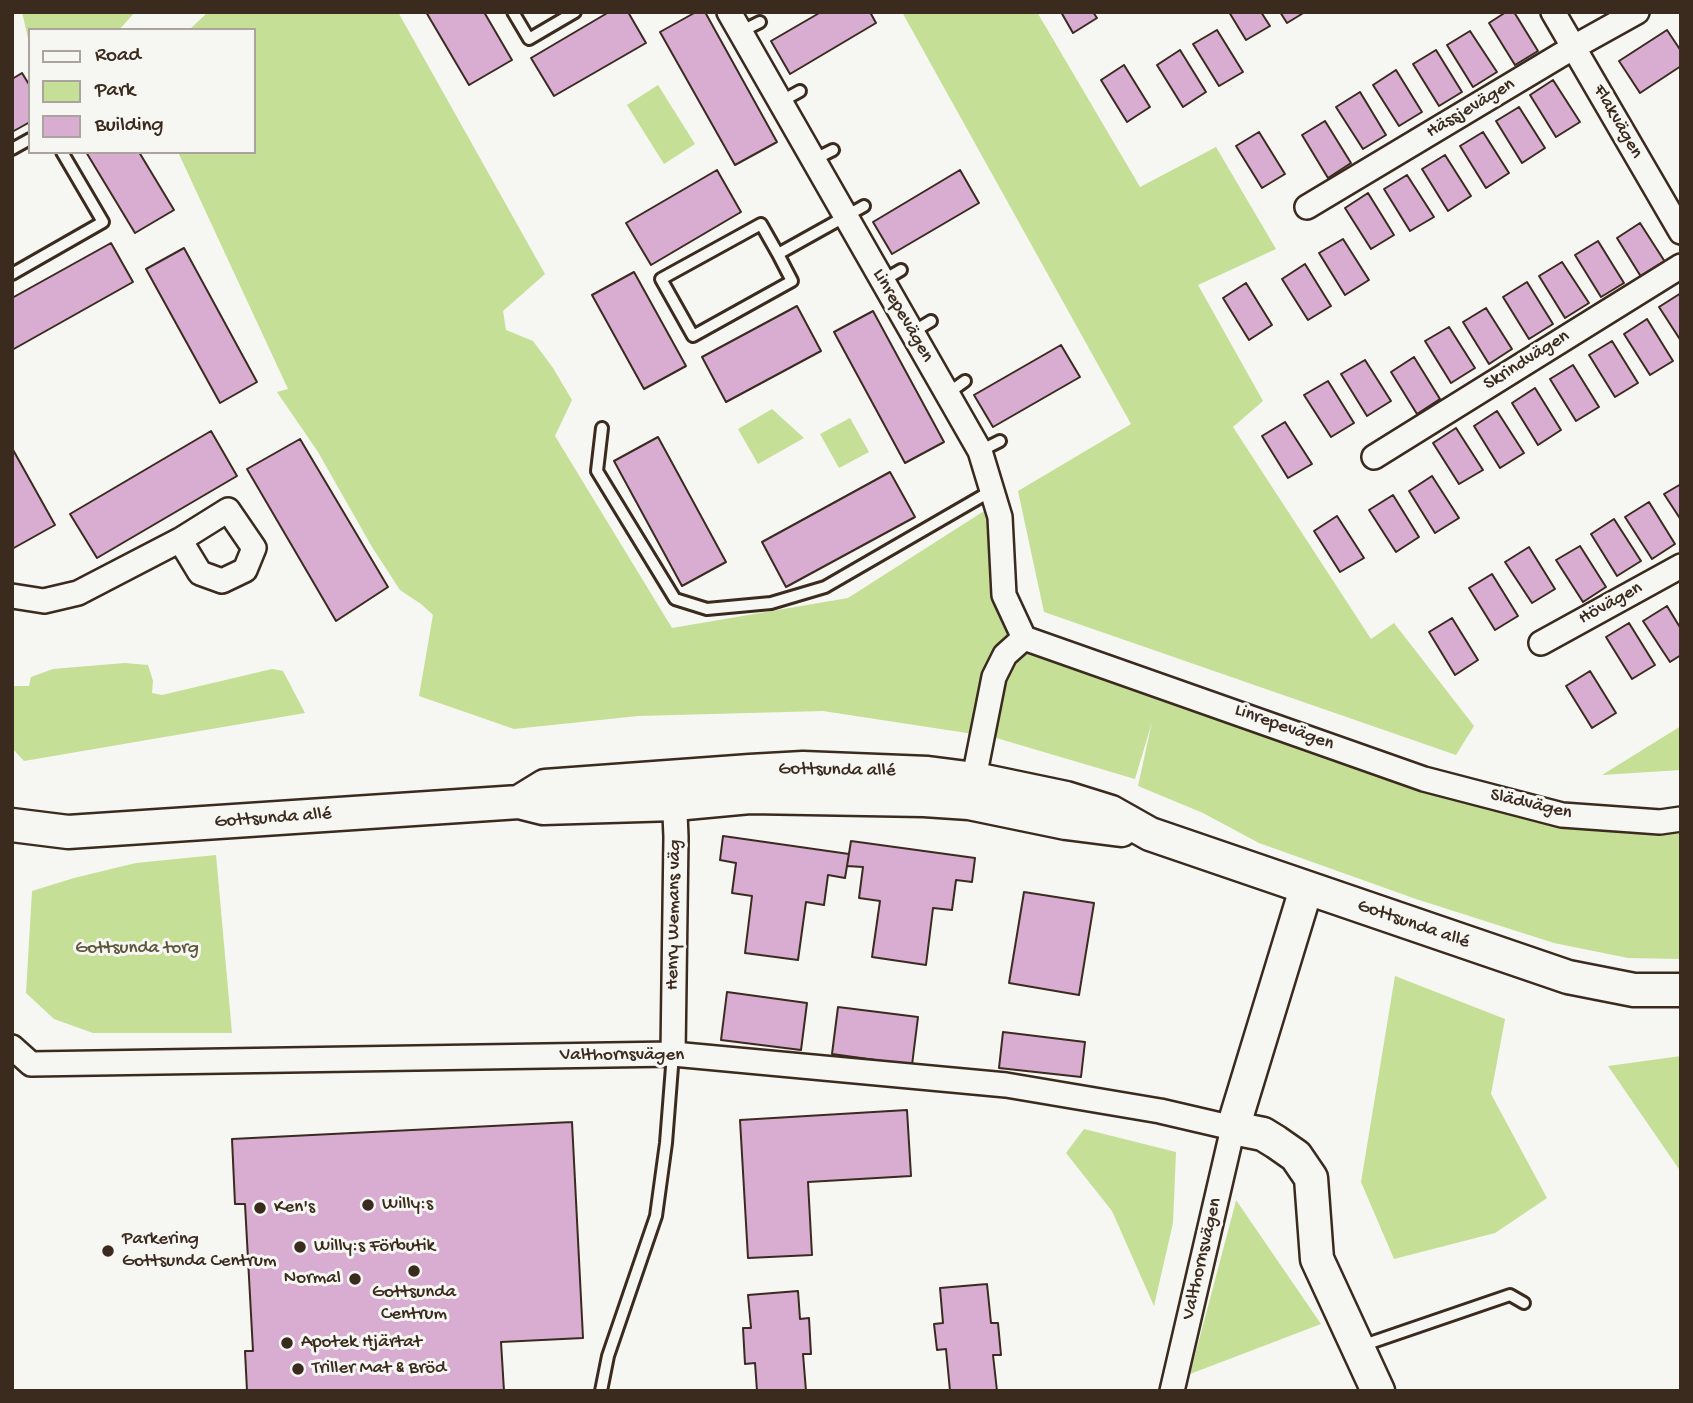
<!DOCTYPE html>
<html>
<head>
<meta charset="utf-8">
<style>
	body { margin:0 }
	#map { position:relative; width:1693px; height:1403px; overflow:hidden; background:#f6f6f2; font-family:"Gochi Hand",sans-serif }
	canvas { display:block }
	.frame { position:absolute; inset:0; border:14px solid #3b2a1e; pointer-events:none }
	.legend { position:absolute; left:28px; top:28px; width:228px; height:126px; box-sizing:border-box; background:#f6f6f2; border:2px solid #aba49d; margin:0; padding:9px 12px; list-style:none; font-size:21px; color:#3b2a1e }
	.legend li { display:flex; align-items:center; gap:14px; height:35px }
	.legend b { width:35px; border:2px solid #aba49d }
</style>
</head>
<body>
<div id="map">
<canvas width="1693" height="1403"></canvas>
<div class="frame"></div>
<ul class="legend">
<li><b style="height:9px;background:#f6f6f2"></b>Road</li>
<li><b style="height:19px;background:#c5df96"></b>Park</li>
<li><b style="height:19px;background:#d9add2"></b>Building</li>
</ul>
</div>
<script>
const c = document.querySelector('canvas').getContext('2d');
c.lineJoin = 'round';
function fill(path, color) { c.fillStyle = color; c.fill(path, 'evenodd'); }
const toPath = rows => new Path2D(rows.map(r => 'M' + r).join(''));
function trace(path, color, width, dash) { c.strokeStyle = color; c.lineWidth = width; c.lineCap = dash ? 'butt' : 'round'; c.setLineDash(dash || []); c.stroke(path); }
function write(font, color, halo, rows, align = 'center') {
  c.font = font + ' "Gochi Hand",sans-serif'; c.lineWidth = 6; c.setLineDash([]); c.textBaseline = 'middle'; c.strokeStyle = halo; c.fillStyle = color; for (const [text, x, y, turn = 0] of rows) {
    c.save(); c.translate(x, y); c.rotate((+turn || 0) * Math.PI / 180); c.textAlign = isNaN(turn) ? turn : align; if (halo) c.strokeText(text, 0, 0); c.fillText(text, 0, 0); c.restore();
  }
}
fill(toPath([
	[22,12,135,12,119,30,30,30,30,47],
	[208,12,398,12,545,274,503,311,506,330,533,341,553,368,572,400,555,436,672,628,848,598,995,504,1024,638,1562,815,1681,819,1681,959,1628,958,1554,943,1416,899,1259,843,1203,813,1138,786,1152,722,1135,779,993,737,823,711,638,716,514,729,419,696,433,615,421,604,400,590,372,547,318,452,277,392,288,389,178,152,254,152,254,30,189,30],
	[902,12,1037,12,1140,187,1216,147,1276,249,1198,285,1263,401,1233,427,1371,639,1394,623,1474,726,1456,755,1044,612,1018,491,1131,424],
	[658,85,695,144,664,164,627,105],
	[772,409,804,438,758,464,738,429],
	[850,418,869,452,839,468,820,434],
	[125,663,148,665,153,681,152,693,162,695,272,669,283,671,305,713,24,761,12,748,12,686,29,686,31,677,53,669],
	[1681,726,1681,770,1602,775],
	[216,855,232,1033,93,1033,54,1019,26,993,32,891,74,878,136,863],
	[1395,976,1505,1019,1491,1094,1547,1198,1495,1233,1394,1259,1361,1182],
	[1681,1056,1681,1172,1608,1066],
	[1084,1129,1176,1152,1173,1223,1154,1306,1112,1211,1066,1153],
	[1236,1200,1321,1324,1190,1374,1236,1201]
]), '#c5df96');
const building = toPath([
	[426,12,484,12,512,60,469,85,426,12],
	[609,12,628,12,646,43,554,96,531,58,609,12],
	[696,12,705,12,777,142,735,165,660,32,696,12],
	[821,12,870,12,876,23,790,74,771,41,821,12],
	[1061,12,1093,12,1097,18,1073,33,1061,12],
	[1229,12,1261,12,1270,26,1246,40,1229,12],
	[1280,12,1305,12,1287,23,1280,12],
	[1506,12,1514,12,1538,51,1515,65,1489,23,1506,12],
	[1217,30,1243,72,1219,86,1193,44,1217,30],
	[1667,30,1681,51,1681,66,1640,93,1619,61,1667,30],
	[1470,31,1497,72,1473,87,1447,45,1470,31],
	[1180,50,1206,92,1183,107,1157,65,1180,50],
	[1436,50,1462,92,1439,106,1413,64,1436,50],
	[1124,65,1150,107,1127,122,1101,80,1124,65],
	[1396,70,1422,112,1399,126,1373,85,1396,70],
	[22,73,30,86,30,122,12,132,12,79,22,73],
	[1553,80,1580,122,1556,137,1530,95,1553,80],
	[1360,92,1386,135,1363,149,1336,107,1360,92],
	[1519,107,1545,148,1522,163,1496,121,1519,107],
	[1325,121,1351,163,1328,178,1302,135,1325,121],
	[1259,132,1285,174,1262,188,1236,146,1259,132],
	[1483,132,1509,173,1486,188,1460,146,1483,132],
	[86,152,139,152,174,210,135,233,86,152],
	[1445,155,1471,196,1448,211,1422,169,1445,155],
	[717,170,741,212,651,265,626,223,717,170],
	[960,170,979,203,892,254,873,222,960,170],
	[1407,175,1434,217,1410,231,1384,189,1407,175],
	[1368,193,1394,235,1371,249,1345,208,1368,193],
	[1640,223,1667,265,1643,280,1617,238,1640,223],
	[1343,239,1369,280,1345,295,1319,253,1343,239],
	[1598,241,1624,283,1601,297,1575,255,1598,241],
	[111,243,133,282,12,350,12,298,111,243],
	[184,248,257,382,220,403,146,269,184,248],
	[1562,262,1589,303,1565,318,1539,276,1562,262],
	[1305,264,1331,306,1308,320,1282,279,1305,264],
	[634,272,686,366,644,389,592,295,634,272],
	[1527,282,1553,324,1529,339,1503,297,1527,282],
	[1246,283,1272,325,1249,340,1223,298,1246,283],
	[1681,293,1681,341,1659,307,1681,293],
	[797,306,821,351,726,402,702,357,797,306],
	[1486,308,1512,349,1489,364,1463,322,1486,308],
	[873,311,944,442,905,463,834,332,873,311],
	[1647,319,1673,361,1650,375,1624,334,1647,319],
	[1449,327,1475,368,1451,383,1425,341,1449,327],
	[1612,341,1638,383,1615,397,1589,355,1612,341],
	[1061,345,1080,377,993,427,974,395,1061,345],
	[1414,357,1440,399,1417,414,1391,372,1414,357],
	[1365,360,1391,401,1367,416,1341,374,1365,360],
	[1573,365,1599,407,1576,421,1550,379,1573,365],
	[1328,381,1354,423,1331,437,1304,395,1328,381],
	[1535,388,1561,430,1538,445,1512,403,1535,388],
	[1497,411,1524,453,1500,468,1474,426,1497,411],
	[1285,422,1312,464,1288,478,1262,436,1285,422],
	[1456,428,1483,470,1459,484,1433,443,1456,428],
	[211,431,237,476,97,558,70,514,211,431],
	[658,437,726,562,682,586,614,461,658,437],
	[300,439,388,587,336,621,247,469,300,439],
	[12,448,55,525,12,549,12,448],
	[890,472,915,517,786,587,762,542,890,472],
	[1432,476,1459,518,1435,533,1409,491,1432,476],
	[1681,484,1681,520,1664,494,1681,484],
	[1393,495,1419,537,1396,552,1369,510,1393,495],
	[1649,502,1675,544,1652,559,1625,517,1649,502],
	[1337,516,1364,558,1340,572,1314,531,1337,516],
	[1614,519,1641,561,1617,576,1591,534,1614,519],
	[1580,546,1606,587,1583,602,1556,560,1580,546],
	[1529,547,1555,589,1532,603,1505,562,1529,547],
	[1492,574,1518,616,1495,630,1469,588,1492,574],
	[1667,606,1681,629,1681,655,1670,662,1643,621,1667,606],
	[1452,618,1478,660,1455,675,1429,632,1452,618],
	[1629,623,1655,665,1632,679,1606,637,1629,623],
	[1590,671,1616,713,1592,728,1566,686,1590,671],
	[723,836,849,854,845,878,828,875,824,905,806,902,798,960,745,953,752,896,732,893,736,863,720,860,723,836],
	[851,841,975,858,972,882,956,880,952,910,933,908,926,965,872,957,880,901,859,898,863,867,847,866,851,841],
	[1024,892,1094,903,1079,995,1009,983,1024,892],
	[727,992,807,1003,801,1050,721,1040,727,992],
	[838,1007,918,1017,912,1065,832,1054,838,1007],
	[1003,1032,1085,1042,1081,1077,999,1068,1003,1032],
	[907,1110,911,1176,808,1182,812,1255,748,1258,740,1120,907,1110],
	[572,1122,583,1338,501,1342,504,1391,247,1391,245,1351,253,1351,245,1204,235,1204,232,1139,572,1122],
	[987,1284,991,1323,998,1323,1001,1355,993,1355,997,1391,950,1391,946,1349,937,1350,934,1324,943,1323,940,1288,987,1284],
	[798,1291,800,1319,809,1318,811,1354,803,1354,806,1391,757,1391,755,1363,745,1364,743,1328,751,1328,748,1295,798,1291]
]);
fill(building, '#d9add2');
trace(building, '#3b2a1e', 2);
const lane = toPath([
	[513,12,529,39,575,12],
	[740,32,760,22],
	[780,102,800,91],
	[12,149,30,139],
	[813,160,833,150],
	[778,254,792,281,693,336,661,279,761,224,778,254,864,206],
	[12,274,103,222,62,152],
	[882,281,901,270],
	[911,333,931,321],
	[947,394,965,381],
	[602,428,597,471,675,599,707,609,771,603,825,587,991,491],
	[980,451,1000,441],
	[1361,1346,1510,1295,1524,1303],
	[601,1391,608,1356,656,1216,666,1143,673,1054]
]);
const street = toPath([
	[729,12,980,451,1000,517,1004,595,1024,638,1424,779,1562,815,1660,822,1681,819],
	[1553,12,1681,232],
	[1307,207,1574,47,1637,12],
	[1374,457,1681,266],
	[12,596,44,601,78,593,180,540,228,510,254,548,245,570,222,581,200,573,180,540],
	[1541,643,1681,566],
	[971,793,994,677,1005,655,1024,638],
	[12,1047,31,1064,673,1054,1006,1085,1160,1111,1233,1128,1172,1391],
	[673,1054,676,837,674,791]
]);
const secondary = toPath([
	[519,802,545,786,750,771,803,768,928,773,975,779,1066,798,1111,812,1150,834,1568,977,1634,990,1681,990],
	[12,825,68,832,519,802,543,808,675,804,750,797,924,800,969,803,1066,823,1121,830],
	[1306,889,1233,1128,1263,1134,1276,1142,1296,1156,1311,1178,1317,1259,1378,1391]
]);
trace(lane, '#3b2a1e', 16);
trace(street, '#3b2a1e', 28);
trace(secondary, '#3b2a1e', 37);
trace(lane, '#f6f6f2', 10);
trace(street, '#f6f6f2', 23);
trace(secondary, '#f6f6f2', 32);
for (const [x, y, r, color] of [
	[368,1205,7,"#3b2a1e"],
	[260,1208,7,"#3b2a1e"],
	[300,1247,7,"#3b2a1e"],
	[108,1251,7,"#3b2a1e"],
	[414,1271,7,"#3b2a1e"],
	[355,1279,7,"#3b2a1e"],
	[287,1343,7,"#3b2a1e"],
	[298,1369,7,"#3b2a1e"]
]) { const dot = new Path2D(); dot.arc(x, y, r, 0, 2 * Math.PI); c.fillStyle = color; c.fill(dot); trace(dot, '#f6f6f2', 2.5); }
write('19px', '#3b2a1e', '#f6f6f2', [
	["Hässjevägen",1471,109,-31],
	["Flakvägen",1617,122,60],
	["Linrepevägen",902,316,60],
	["Skrindvägen",1527,361,-32],
	["Hövägen",1611,604,-29],
	["Linrepevägen",1284,728,20],
	["Gottsunda allé",837,771,1],
	["Slädvägen",1531,805,13],
	["Gottsunda allé",273,819,-4],
	["Henry Wemans väg",675,915,-89],
	["Gottsunda allé",1413,925,19],
	["Valthornsvägen",622,1056],
	["Valthornsvägen",1203,1259,-77]
]);
write('19px', '#5e573c', '#f6f6f2', [
	["Gottsunda torg",137,949]
]);
write('19px', '#3b2a1e', '#f6f6f2', [
	["Willy:s",382,1205],
	["Ken's",274,1208],
	["Parkering",122,1240],
	["Gottsunda Centrum",122,1262],
	["Willy:s Förbutik",314,1247],
	["Normal",341,1279,"right"],
	["Gottsunda",414,1293,"center"],
	["Centrum",414,1315,"center"],
	["Apotek Hjärtat",301,1343],
	["Triller Mat & Bröd",312,1369]
], 'left');
</script>
</body>
</html>
